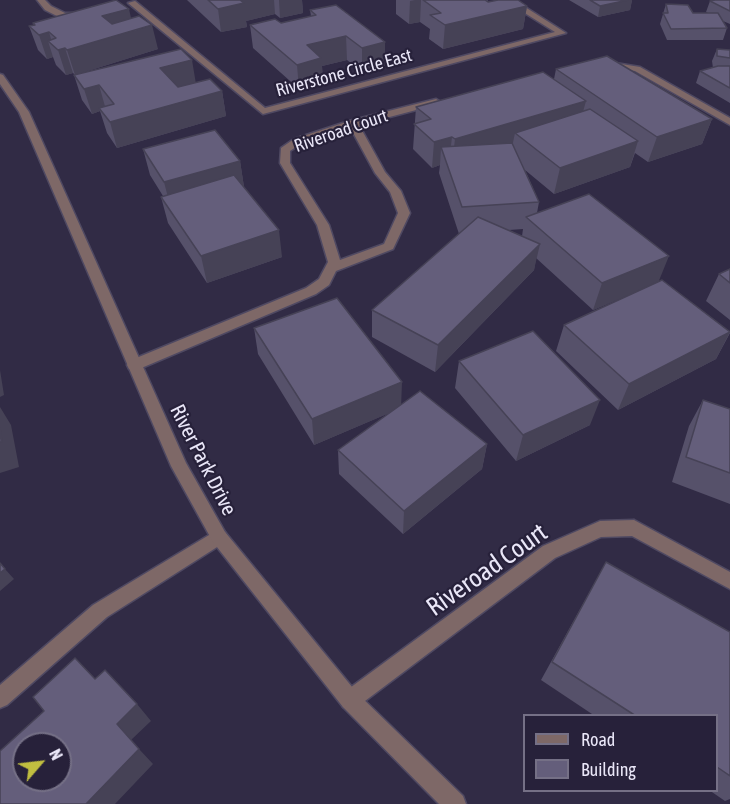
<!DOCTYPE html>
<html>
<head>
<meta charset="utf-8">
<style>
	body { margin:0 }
	#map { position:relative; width:730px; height:804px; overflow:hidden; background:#312b45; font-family:"Asap Condensed",sans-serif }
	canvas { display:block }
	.legend { position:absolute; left:523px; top:714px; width:195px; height:78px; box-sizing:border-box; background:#27213a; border:2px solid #757086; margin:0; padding:8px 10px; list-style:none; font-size:18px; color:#eae7f8 }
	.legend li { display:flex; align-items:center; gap:12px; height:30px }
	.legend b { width:30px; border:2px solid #757086 }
	.north { position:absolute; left:12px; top:732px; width:60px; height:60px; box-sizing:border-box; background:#27213a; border:2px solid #757086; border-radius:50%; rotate:62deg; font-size:16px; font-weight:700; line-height:24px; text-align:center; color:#eae7f8 }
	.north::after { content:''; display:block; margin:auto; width:21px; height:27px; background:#c1be40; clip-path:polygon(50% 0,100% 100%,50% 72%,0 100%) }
</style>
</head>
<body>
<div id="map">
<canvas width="730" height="804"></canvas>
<ul class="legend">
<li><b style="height:8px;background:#7e6867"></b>Road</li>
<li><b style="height:16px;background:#645e7b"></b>Building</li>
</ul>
<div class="north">N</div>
</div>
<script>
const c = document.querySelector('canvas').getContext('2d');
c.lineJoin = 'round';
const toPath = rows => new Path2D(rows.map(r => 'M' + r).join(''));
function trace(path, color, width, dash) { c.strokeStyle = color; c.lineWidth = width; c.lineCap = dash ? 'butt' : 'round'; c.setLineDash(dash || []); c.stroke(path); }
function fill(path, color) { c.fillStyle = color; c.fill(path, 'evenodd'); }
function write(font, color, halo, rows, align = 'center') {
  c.font = font + ' "Asap Condensed",sans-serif'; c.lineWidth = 4.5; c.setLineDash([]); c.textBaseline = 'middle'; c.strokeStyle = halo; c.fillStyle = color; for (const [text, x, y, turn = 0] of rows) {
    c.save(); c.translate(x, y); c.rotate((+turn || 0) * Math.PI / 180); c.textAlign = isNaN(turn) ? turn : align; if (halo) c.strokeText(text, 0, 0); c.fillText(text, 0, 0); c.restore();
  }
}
const service = toPath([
	[37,0,45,0,51,6,65,13,83,13,87,15,83,17,61,18,45,10,37,0],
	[504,0,514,0,566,33,263,114,128,3,135,1,265,108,555,32,504,0],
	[603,61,640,67,730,118,730,125,635,71,600,66,598,64,603,61],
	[436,99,441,102,439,104,359,125,385,172,401,191,410,213,393,249,336,271,329,285,316,294,139,369,129,369,127,365,129,361,306,288,319,279,328,262,317,225,280,163,281,148,294,139,349,121,436,99],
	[350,127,375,173,390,192,398,213,384,244,340,260,329,225,290,163,290,151,302,143,350,127],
	[634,520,730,572,730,589,632,536,601,537,555,558,357,707,350,710,343,707,340,700,343,693,543,546,600,521,634,520],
	[219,529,225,532,228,537,225,542,107,617,7,705,0,708,0,685,93,605,219,529]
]);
const tertiary = toPath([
	[0,74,3,75,29,112,186,463,225,532,357,693,463,796,466,804,439,804,343,707,213,542,171,466,19,112,0,84,0,74]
]);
trace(service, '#4f4962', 3);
trace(tertiary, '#4f4962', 3);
fill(service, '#7e6867');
fill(tertiary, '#7e6867');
fill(toPath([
	[187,0,302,0,303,13,280,18,275,14,246,21,247,27,221,32],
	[396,0,488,0,487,2,527,6,523,29,443,49,429,39,430,29,420,22,409,24,396,14],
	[569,0,632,0,630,10,598,17],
	[730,0,730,24,723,21,727,28,723,40,667,40,660,24,666,4,693,13,708,13,706,12,710,1],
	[310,10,385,42,385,66,362,72,347,60,322,66,323,83,299,89,253,48,250,25,281,23,311,16],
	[131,18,158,49,75,75,73,73,66,75,56,65,53,57,47,59,38,50,29,26,34,25,33,23],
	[717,49,730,50,730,103,696,83,700,71,713,68,712,61],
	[556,69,712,119,702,144,648,162,635,153,630,167,554,194,525,170,539,202,537,213,659,282,730,333,716,359,618,410,556,351,564,325,631,294,593,310,536,258,534,270,435,372,372,337,372,310,460,233,459,234,439,173,440,165,432,168,413,149,416,107,554,79],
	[523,229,522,236,509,230],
	[74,75,196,82,222,91,226,116,117,148,107,133,100,111,92,114,82,100],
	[143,149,240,161,244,187,282,257,207,283,168,223,161,197,163,196,150,175],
	[730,269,730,320,706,301,719,274],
	[254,328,401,405,487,444,482,469,403,534,339,474,338,450,389,413,314,445,258,354],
	[459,361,590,425,516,461,455,388],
	[703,400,730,409,730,504,672,482,689,426],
	[606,562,730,632,730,799,725,801,709,790,717,790,717,716,595,716,541,680]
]), '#56516a');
fill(toPath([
	[239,0,274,0,275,14,246,21,247,27,221,32,218,9],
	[279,0,302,0,303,13,280,18],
	[415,0,421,0,420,22,409,24,410,1],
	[628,0,632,0,630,10,598,17,600,6],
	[527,6,523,29,443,49,445,25],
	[129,9,134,31,152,25,158,49,75,75,67,50,102,16],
	[49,32,53,46,48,41,53,57,47,59,39,35],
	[346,36,347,60,322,66,323,83,299,89,297,65,307,45],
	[385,42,385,66,362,72,362,48],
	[65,48,73,73,66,75,58,50],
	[192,60,196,84,165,93,160,68],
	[99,85,106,110,99,108,100,111,92,114,84,89],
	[222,91,226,116,117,148,110,122],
	[586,101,579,126,515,133,512,147,452,165,455,139],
	[712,119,702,144,648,162,657,137],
	[452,137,449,162,441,147,440,165,432,168,434,142],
	[638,141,630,167,554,194,560,168],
	[240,161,244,187,171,209,164,182],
	[279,230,282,257,207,283,201,256],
	[540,244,534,270,435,372,438,345],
	[669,256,658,283,593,310,602,283],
	[730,332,716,359,618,410,629,384],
	[0,370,4,395,0,397],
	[402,382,401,408,314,445,312,419],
	[600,400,590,425,516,461,523,435],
	[0,407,11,425,19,467,0,473],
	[487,444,482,469,403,534,404,511],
	[5,569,14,579,0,591,0,573],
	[137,704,151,721,131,740,117,724],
	[139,749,153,764,115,804,86,804]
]), '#464256');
const building = toPath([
	[116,0,129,9,102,16,112,24,139,16,152,25,67,50,65,48,58,50,48,41,56,38,49,32,39,35,29,26,35,25,33,23,116,0],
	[208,0,240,0,244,3,218,9,208,0],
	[423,0,485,0,488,2,498,0,518,0,527,6,445,25,430,15,441,13,423,0],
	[590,0,628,0,600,6,590,0],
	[715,0,730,0,730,11,710,1,715,0],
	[666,4,688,5,693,13,718,13,727,28,671,29,663,13,668,13,666,4],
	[336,5,385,42,362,48,346,36,307,45,321,58,297,65,250,25,275,19,281,23,316,15,310,10,336,5],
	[181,49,192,60,160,68,178,87,210,79,222,91,110,122,99,108,114,104,99,85,84,89,74,75,181,49],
	[717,49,730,50,730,58,717,56,717,49],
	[607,56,712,119,657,137,556,69,607,56],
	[718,66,730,66,730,88,700,71,718,66],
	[543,72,586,101,455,139,452,137,434,142,414,124,431,119,416,107,543,72],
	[590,109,638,141,560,168,515,133,590,109],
	[215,130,240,161,164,182,143,149,215,130],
	[512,143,539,202,462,207,441,147,512,143],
	[234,175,279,230,201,256,161,197,234,175],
	[589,194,669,256,602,283,526,217,589,194],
	[478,217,540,244,438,345,372,310,478,217],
	[730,269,730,283,719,274,730,269],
	[662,280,730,332,629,384,564,325,662,280],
	[337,298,402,382,312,419,254,328,337,298],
	[533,331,600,400,523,435,459,361,533,331],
	[420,391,487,444,404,511,338,450,420,391],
	[703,400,730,409,730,473,686,457,703,400],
	[0,428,2,442,0,442,0,428],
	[606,562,730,632,730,776,717,767,717,716,636,716,552,662,606,562],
	[0,563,5,569,0,573,0,563],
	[75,658,95,679,105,670,137,704,117,724,139,749,86,804,0,804,0,751,44,711,33,697,75,658],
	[24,744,60,744,60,780,24,780,24,744]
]);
fill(building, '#645e7b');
trace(building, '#464256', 1.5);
write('18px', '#eae7f8', '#27213a', [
	["Riverstone Circle East",344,73,-15],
	["Riveroad Court",341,131,-19]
]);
write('21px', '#eae7f8', '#27213a', [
	["River Park Drive",203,460,63]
]);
write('26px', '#eae7f8', '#27213a', [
	["Riveroad Court",487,570,-35]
]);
</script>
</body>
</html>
